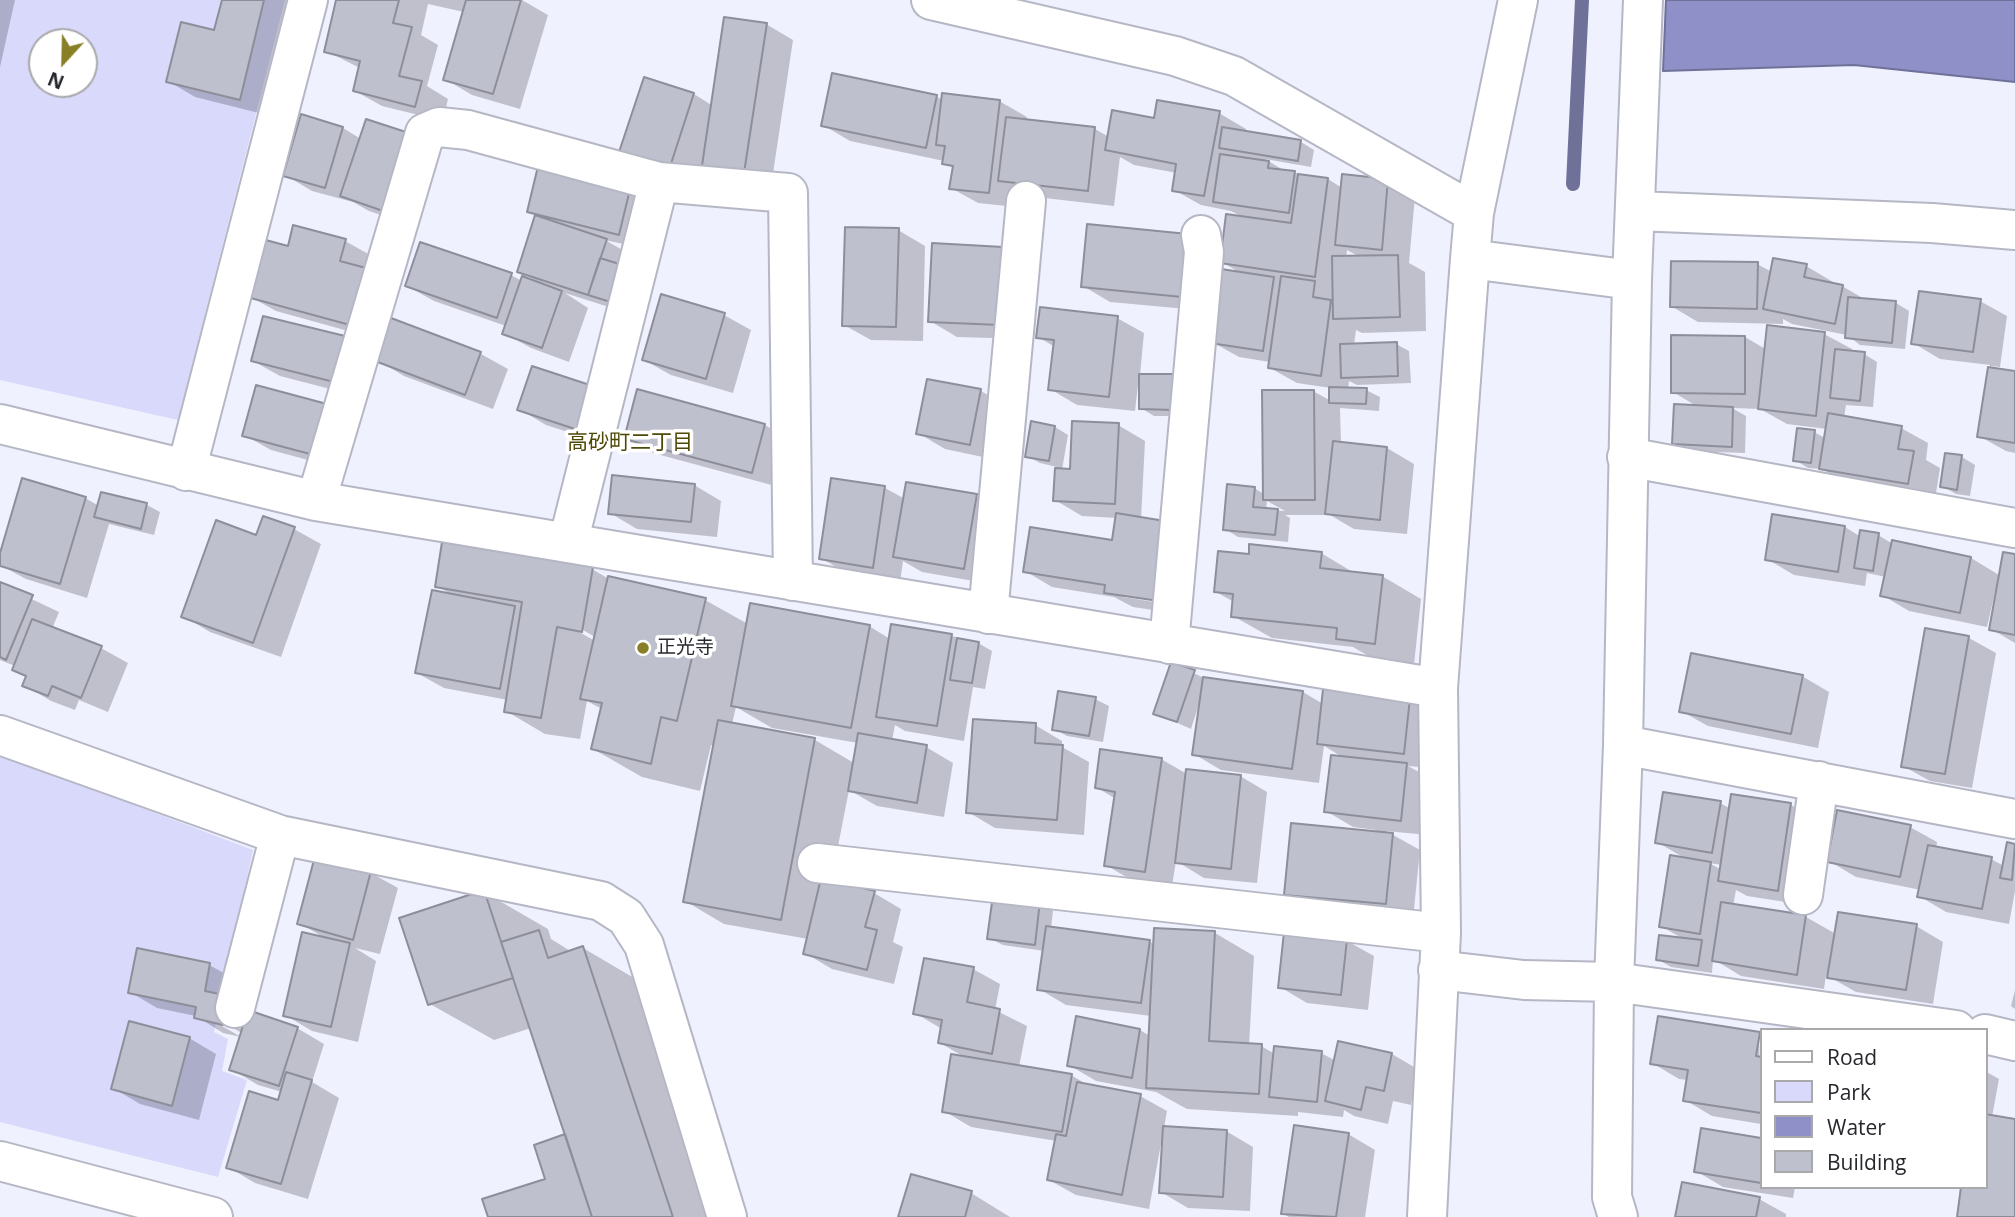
<!DOCTYPE html>
<html>
<head>
<meta charset="utf-8">
<style>
	body { margin:0 }
	#map { position:relative; width:2015px; height:1217px; overflow:hidden; background:#f0f1ff; font-family:"Open Sans",sans-serif }
	canvas { display:block }
	.legend { position:absolute; left:1760px; top:1028px; width:228px; height:161px; box-sizing:border-box; background:#fff; border:2px solid #a9a9ab; margin:0; padding:9px 12px; list-style:none; font-size:21px; color:#27282d }
	.legend li { display:flex; align-items:center; gap:14px; height:35px }
	.legend b { width:35px; border:2px solid #a9a9ab }
	.north { position:absolute; left:28px; top:28px; width:70px; height:70px; box-sizing:border-box; background:#fff; border:2px solid #a9a9ab; border-radius:50%; rotate:202deg; font-size:19px; font-weight:700; line-height:28px; text-align:center; color:#27282d }
	.north::after { content:''; display:block; margin:auto; width:24px; height:32px; background:#897f26; clip-path:polygon(50% 0,100% 100%,50% 72%,0 100%) }
</style>
</head>
<body>
<div id="map">
<canvas width="2015" height="1217"></canvas>
<ul class="legend">
<li><b style="height:9px;background:#fff"></b>Road</li>
<li><b style="height:19px;background:#d8d9fb"></b>Park</li>
<li><b style="height:19px;background:#8f90c7"></b>Water</li>
<li><b style="height:19px;background:#bfc0cd"></b>Building</li>
</ul>
<div class="north">N</div>
</div>
<script>
const c = document.querySelector('canvas').getContext('2d');
c.lineJoin = 'round';
function fill(path, color) { c.fillStyle = color; c.fill(path, 'evenodd'); }
const toPath = rows => new Path2D(rows.map(r => 'M' + r).join(''));
function trace(path, color, width, dash) { c.strokeStyle = color; c.lineWidth = width; c.lineCap = dash ? 'butt' : 'round'; c.setLineDash(dash || []); c.stroke(path); }
function write(font, color, halo, rows, align = 'center') {
  c.font = font + ' "Open Sans","Noto Sans JP",sans-serif'; c.lineWidth = 7; c.setLineDash([]); c.textBaseline = 'middle'; c.strokeStyle = halo; c.fillStyle = color; for (const [text, x, y, turn = 0] of rows) {
    c.save(); c.translate(x, y); c.rotate((+turn || 0) * Math.PI / 180); c.textAlign = isNaN(turn) ? turn : align; if (halo) c.strokeText(text, 0, 0); c.fillText(text, 0, 0); c.restore();
  }
}
fill(toPath([
	[0,0,285,0,178,420,0,380],
	[42,42,84,42,84,84,42,84],
	[0,754,253,850,214,1032,228,1039,222,1071,247,1080,218,1177,0,1122]
]), '#d8d9fb');
const water = toPath([
	[1666,0,2015,0,2015,82,1854,65,1663,71,1666,0]
]);
fill(water, '#8f90c7');
trace(water, '#707199', 2);
fill(toPath([
	[0,0,15,0,0,67],
	[224,0,294,0,267,115,195,97,168,81,215,33],
	[338,0,522,0,548,15,520,109,472,95,445,79,464,12,428,4,421,35,438,45,427,86,448,99,443,121,382,106,355,91,360,68,326,51],
	[766,24,793,40,769,200,647,170,645,79,694,94,713,106],
	[937,97,943,100,999,101,1027,117,1026,121,1095,129,1109,137,1155,120,1219,113,1246,129,1245,133,1301,142,1314,150,1311,167,1265,159,1285,171,1328,179,1342,188,1388,181,1415,196,1409,263,1425,272,1426,331,1362,333,1356,330,1354,345,1396,344,1409,351,1411,383,1357,385,1349,381,1348,389,1366,390,1380,397,1379,411,1340,408,1341,444,1387,448,1414,464,1407,534,1354,529,1330,515,1285,515,1290,518,1288,542,1238,537,1225,529,1254,488,1264,494,1313,391,1331,401,1331,388,1297,383,1270,368,1270,362,1239,357,1212,342,1242,274,1222,262,1244,218,1231,211,1201,205,1174,190,1177,173,1134,165,1120,157,1114,206,1027,196,1016,207,978,203,951,188,954,169,944,161,850,141,823,125],
	[1347,250,1360,257,1346,258],
	[1267,501,1285,511,1266,510],
	[302,116,343,128,361,139,411,225,369,211,353,202,312,191,285,175],
	[541,164,658,202,646,249,605,240,633,256,615,309,565,293,588,308,569,362,531,348,504,333,506,326,434,301,407,286,511,275,522,281,538,282,519,271,537,215,529,211],
	[1088,226,1209,311,1110,302,1083,286],
	[898,230,925,246,923,341,871,340,844,325],
	[345,241,372,256,377,339,276,311,249,296,289,248],
	[933,245,1027,339,957,337,930,321],
	[1757,264,1772,272,1806,266,1833,282,1833,285,1842,286,1866,300,1896,303,1909,311,1905,349,1860,345,1847,335,1792,324,1783,319,1783,324,1698,322,1671,306],
	[1980,301,2007,316,2000,367,1991,366,1991,369,2015,373,2015,453,2006,451,1979,436,1990,365,1940,359,1913,343],
	[724,315,751,330,733,393,671,375,644,360],
	[264,318,361,397,280,376,253,361],
	[1117,318,1144,333,1140,375,1186,416,1154,416,1141,408,1141,386,1138,385,1135,411,1077,405,1050,389,1055,347,1038,337],
	[392,320,481,354,508,369,493,409,404,376,377,360],
	[1824,334,1852,349,1851,353,1864,354,1877,362,1873,407,1846,405,1844,418,1901,428,1928,443,1926,460,1940,468,1935,499,1847,484,1822,469,1808,468,1795,460,1814,432,1825,438,1827,429,1787,424,1760,409,1732,408,1746,416,1745,453,1687,451,1674,443,1698,407,1673,392,1673,336,1745,337,1767,350],
	[533,368,609,445,546,425,519,409],
	[928,381,981,391,1008,407,997,460,945,449,918,433],
	[257,387,341,469,271,450,244,435],
	[765,425,792,441,779,487,653,453,626,438],
	[1118,425,1145,441,1141,519,1186,615,1133,607,1114,597,1052,587,1025,571,1113,542,1117,518,1082,516,1055,500,1057,467,1040,463,1027,456,1055,427,1068,435,1062,470,1071,471],
	[1119,593,1168,600,1167,604,1123,597],
	[1962,457,1975,465,1970,496,1956,494,1942,486],
	[833,480,885,488,905,499,976,496,1003,511,991,584,922,572,903,561,900,582,848,574,821,558],
	[694,485,721,501,717,537,637,529,610,513],
	[85,498,99,506,147,505,160,512,154,535,109,524,87,598,26,579,0,565,0,559],
	[1845,527,1861,537,1878,535,1893,544,1971,558,1999,575,1987,627,1909,611,1882,595,1886,577,1867,573,1865,586,1794,575,1767,559],
	[294,529,321,544,281,657,210,632,183,616,257,537],
	[1321,553,1356,574,1382,576,1421,599,1414,665,1377,661,1353,647,1272,638,1233,616,1234,602,1216,592,1251,556],
	[2015,556,2015,643,1991,629],
	[592,569,609,579,705,600,748,624,869,626,890,639,952,636,978,643,992,651,985,689,973,687,964,741,905,731,895,725,892,741,926,747,953,763,944,817,877,806,849,790,831,882,874,893,901,909,893,942,903,947,894,984,832,969,805,953,808,939,724,924,685,901,715,746,711,745,700,791,642,777,593,749,602,709,587,701,580,739,545,734,506,711,508,700,444,688,417,673,452,595,437,586],
	[576,626,595,637,595,641,574,629],
	[736,707,772,728,858,743,854,763,815,740,732,724],
	[0,584,59,612,52,629,101,648,128,663,108,712,79,700,75,710,51,701,24,685,27,677,14,669,15,666,0,660],
	[1969,638,1996,653,1972,788,1930,781,1903,766],
	[1172,664,1207,679,1303,692,1323,704,1409,700,1436,715,1431,768,1408,766,1434,780,1428,835,1386,831,1420,850,1413,919,1313,909,1286,894,1376,833,1376,830,1353,827,1326,811,1344,758,1324,746,1319,783,1221,770,1194,754,1199,704,1191,729,1155,713],
	[1802,676,1829,692,1818,748,1708,726,1681,711],
	[1095,699,1109,706,1103,742,1067,736,1054,729],
	[1035,725,1062,741,1062,747,1089,762,1084,835,995,828,968,812],
	[1161,759,1187,774,1240,776,1267,792,1257,883,1204,878,1176,861,1172,886,1133,881,1106,865,1116,799,1096,787],
	[1720,803,1731,809,1791,805,1818,821,1805,905,1747,896,1736,890,1733,906,1806,917,1836,934,1916,926,1943,942,1933,1004,1856,992,1826,975,1824,989,1741,976,1713,959,1712,973,1671,967,1657,959,1685,940,1661,926,1686,859,1657,842],
	[1709,863,1722,865,1722,870],
	[1910,827,1937,842,1936,849,1991,859,2004,866,2008,845,2015,846,2015,891,2009,924,1946,912,1919,896,1921,890,1856,877,1829,861],
	[371,873,398,888,380,954,355,948,376,961,358,1042,312,1031,285,1015,325,938,299,923],
	[484,892,548,929,551,939,572,952,583,948,646,985,723,1217,490,1217,547,1180,567,1136,531,1028,494,1040,430,1004],
	[1040,903,1053,911,1051,928,1149,941,1155,945,1215,933,1254,956,1249,1046,1261,1046,1275,1054,1321,1053,1336,1061,1392,1054,1419,1070,1411,1105,1393,1101,1388,1124,1354,1116,1344,1110,1343,1117,1298,1112,1298,1116,1187,1109,1156,1092,1096,1081,1069,1065,1077,1019,1140,1030,1150,1036,1151,1016,1066,1005,1039,989,1044,951,1003,945,989,938],
	[1347,941,1374,956,1368,1010,1307,1003,1280,987],
	[209,965,237,980,233,1000,255,1014,297,1028,324,1044,312,1082,339,1098,308,1199,255,1183,228,1167,279,1103,282,1092,258,1085,231,1069,249,1037,222,1022,222,1026,241,1037,223,1033,196,1016,157,1008,130,992],
	[973,969,1000,984,995,1010,1027,1026,1019,1067,1071,1075,1091,1087,1140,1096,1167,1111,1164,1128,1226,1131,1253,1147,1250,1211,1188,1208,1161,1192,1161,1144,1149,1209,1076,1195,1049,1180,1057,1141,971,1127,944,1111,966,1058,940,1043,942,1029,915,1013],
	[2015,990,2015,1009,2011,1006],
	[1759,1034,1761,1124,1712,1116,1685,1100,1688,1080,1679,1079,1652,1063],
	[189,1038,216,1054,199,1120,140,1104,113,1088],
	[1985,1071,1999,1079,1992,1117,2015,1121,2015,1217,1959,1217,1985,1187],
	[1702,1130,1761,1140,1761,1187,1795,1187,1793,1198,1723,1187,1696,1171],
	[1348,1134,1375,1150,1365,1217,1289,1217,1282,1213],
	[971,1193,1010,1217,900,1217],
	[1759,1199,1786,1214,1786,1217,1677,1217]
]), '#0003');
trace(toPath([
	[1573,184,1582,0]
]), '#707199', 14);
const building = toPath([
	[222,0,264,0,240,100,166,82,181,22,214,30,222,0],
	[336,0,399,0,393,23,412,27,399,76,422,81,415,107,353,91,360,61,324,52,336,0],
	[466,0,521,0,493,94,443,80,466,0],
	[724,17,767,23,742,186,700,179,724,17],
	[832,73,937,95,926,148,821,126,832,73],
	[644,77,694,93,668,173,618,155,644,77],
	[942,93,1000,100,989,193,949,189,953,166,942,164,945,146,936,145,942,93],
	[1157,100,1220,111,1204,196,1172,191,1176,164,1105,150,1112,110,1154,118,1157,100],
	[301,114,343,127,325,188,283,176,301,114],
	[1006,117,1095,127,1088,191,998,181,1006,117],
	[366,119,409,133,383,211,340,196,366,119],
	[1222,127,1301,140,1298,161,1219,148,1222,127],
	[1220,154,1269,161,1268,168,1295,171,1289,213,1213,202,1220,154],
	[539,162,631,185,619,235,527,212,539,162],
	[1298,174,1328,178,1315,277,1220,263,1226,214,1291,223,1298,174],
	[1342,174,1388,179,1382,250,1335,245,1342,174],
	[535,215,607,239,588,295,517,272,535,215],
	[1087,224,1188,234,1182,297,1081,287,1087,224],
	[293,225,346,239,340,261,366,268,350,325,247,297,262,239,288,246,293,225],
	[845,227,899,228,896,327,842,326,845,227],
	[420,242,512,273,497,318,405,286,420,242],
	[932,243,1003,247,1000,325,928,322,932,243],
	[1398,255,1400,317,1333,319,1332,256,1398,255],
	[600,258,629,267,617,304,588,295,600,258],
	[1773,258,1807,264,1804,277,1843,285,1835,324,1763,309,1773,258],
	[1671,261,1758,262,1757,309,1670,307,1671,261],
	[1221,269,1274,277,1263,351,1210,343,1221,269],
	[522,276,562,291,542,348,502,334,522,276],
	[1281,276,1315,281,1313,297,1331,300,1321,376,1268,368,1281,276],
	[1919,291,1981,299,1973,352,1911,344,1919,291],
	[661,294,725,313,706,379,642,360,661,294],
	[1848,297,1896,301,1892,343,1845,338,1848,297],
	[1040,307,1118,316,1109,397,1048,390,1054,340,1036,338,1040,307],
	[263,316,345,336,334,382,251,361,263,316],
	[391,318,481,352,465,395,375,361,391,318],
	[1767,325,1825,332,1816,416,1758,409,1767,325],
	[1671,335,1745,336,1745,394,1671,393,1671,335],
	[1397,342,1398,376,1341,378,1340,344,1397,342],
	[1835,349,1865,352,1860,401,1830,398,1835,349],
	[532,366,596,387,581,431,517,410,532,366],
	[1988,367,2015,371,2015,443,1977,437,1988,367],
	[1139,374,1174,374,1174,410,1139,409,1139,374],
	[927,379,981,389,970,445,916,434,927,379],
	[256,385,327,404,314,455,242,436,256,385],
	[1329,387,1367,388,1366,404,1329,403,1329,387],
	[637,389,765,424,752,473,624,439,637,389],
	[1262,390,1314,390,1315,500,1263,500,1262,390],
	[1674,404,1733,407,1732,447,1672,444,1674,404],
	[1828,413,1902,426,1898,449,1914,451,1908,484,1819,469,1828,413],
	[1031,421,1055,426,1049,461,1025,457,1031,421],
	[1072,421,1119,423,1115,504,1053,501,1055,468,1070,469,1072,421],
	[1797,428,1815,430,1811,463,1793,461,1797,428],
	[1333,441,1387,447,1380,520,1325,514,1333,441],
	[1945,453,1962,455,1957,490,1940,487,1945,453],
	[612,475,695,484,691,522,608,514,612,475],
	[22,478,86,497,60,584,0,566,0,553,22,478],
	[831,478,885,486,873,568,819,559,831,478],
	[906,482,977,494,964,569,893,557,906,482],
	[1227,484,1255,487,1253,507,1278,509,1275,535,1223,530,1227,484],
	[101,492,147,503,141,529,94,517,101,492],
	[1116,513,1171,522,1159,601,1104,593,1105,585,1023,572,1030,527,1112,540,1116,513],
	[1772,514,1845,526,1838,572,1765,560,1772,514],
	[263,516,295,527,253,643,181,617,216,520,256,535,263,516],
	[1860,530,1879,533,1873,571,1854,568,1860,530],
	[1892,540,1971,557,1960,613,1880,596,1892,540],
	[442,542,593,567,582,632,557,627,541,718,504,712,522,602,435,587,442,542],
	[1249,544,1322,552,1320,568,1383,575,1375,644,1336,639,1337,628,1231,617,1233,594,1214,592,1218,551,1249,554,1249,544],
	[2003,552,2015,554,2015,635,1989,630,2003,552],
	[608,576,706,598,677,721,661,717,651,764,591,749,602,703,580,699,608,576],
	[0,582,33,595,6,660,0,657,0,582],
	[432,590,515,606,500,689,415,673,432,590],
	[750,603,870,625,851,728,731,706,750,603],
	[32,619,102,646,81,698,52,686,48,696,22,686,26,676,12,670,32,619],
	[891,624,952,634,937,726,876,717,891,624],
	[1925,628,1969,636,1945,774,1901,767,1925,628],
	[957,638,979,642,972,683,950,680,957,638],
	[1691,653,1803,675,1791,734,1679,712,1691,653],
	[1171,662,1195,670,1177,722,1153,714,1171,662],
	[1203,677,1303,691,1292,769,1192,755,1203,677],
	[1323,689,1410,698,1404,754,1317,744,1323,689],
	[1058,691,1096,697,1089,736,1052,730,1058,691],
	[973,719,1036,723,1035,743,1063,745,1057,820,966,813,973,719],
	[718,720,815,738,781,920,683,902,718,720],
	[858,733,927,745,917,803,848,791,858,733],
	[1100,749,1162,758,1145,872,1104,866,1115,792,1095,788,1100,749],
	[1331,755,1407,763,1401,821,1324,812,1331,755],
	[1186,769,1241,775,1231,869,1175,863,1186,769],
	[1663,792,1721,801,1712,853,1655,843,1663,792],
	[1731,794,1791,803,1778,891,1718,881,1731,794],
	[1837,810,1911,825,1900,877,1827,862,1837,810],
	[1291,823,1393,833,1386,904,1284,895,1291,823],
	[2007,842,2015,844,2012,880,2000,878,2007,842],
	[1928,845,1992,857,1982,909,1917,897,1928,845],
	[1670,855,1711,862,1700,934,1659,927,1670,855],
	[315,856,371,871,353,940,297,924,315,856],
	[821,878,875,891,865,927,877,930,867,970,803,954,821,878],
	[484,890,513,978,428,1005,399,918,484,890],
	[993,895,1040,901,1035,945,987,939,993,895],
	[1721,902,1806,915,1797,975,1712,961,1721,902],
	[1838,912,1917,924,1906,990,1827,978,1838,912],
	[1046,926,1150,940,1141,1003,1037,990,1046,926],
	[1154,928,1215,931,1209,1041,1262,1044,1259,1094,1146,1088,1154,928],
	[539,930,548,958,583,946,673,1217,592,1217,501,942,539,930],
	[302,932,350,943,331,1027,283,1016,302,932],
	[1284,932,1347,939,1341,995,1278,988,1284,932],
	[1659,935,1702,940,1698,966,1656,960,1659,935],
	[137,948,210,963,205,991,229,996,223,1025,194,1018,196,1007,128,993,137,948],
	[924,958,974,967,967,1002,1000,1009,992,1054,938,1043,942,1020,913,1014,924,958],
	[248,1010,298,1027,279,1086,229,1070,248,1010],
	[1076,1016,1140,1029,1132,1078,1067,1066,1076,1016],
	[1658,1016,1760,1032,1756,1056,1761,1057,1761,1113,1683,1101,1688,1070,1650,1064,1658,1016],
	[129,1021,190,1037,172,1106,111,1089,129,1021],
	[1338,1041,1392,1053,1384,1091,1366,1087,1361,1110,1325,1101,1338,1041],
	[1274,1046,1322,1051,1317,1102,1269,1097,1274,1046],
	[951,1054,1072,1074,1062,1132,942,1112,951,1054],
	[286,1072,312,1080,281,1184,226,1168,249,1091,278,1100,286,1072],
	[1077,1082,1141,1094,1122,1195,1047,1180,1056,1134,1066,1136,1077,1082],
	[1985,1114,2015,1119,2015,1217,1957,1217,1961,1187,1985,1187,1985,1114],
	[1294,1125,1349,1133,1336,1217,1281,1214,1294,1125],
	[1163,1126,1227,1130,1223,1197,1159,1193,1163,1126],
	[1701,1128,1761,1138,1761,1183,1694,1172,1701,1128],
	[565,1134,592,1217,488,1217,482,1199,545,1179,534,1145,565,1134],
	[911,1174,972,1191,965,1217,898,1217,911,1174],
	[1682,1182,1760,1197,1756,1217,1675,1217,1682,1182]
]);
fill(building, '#bfc0cd');
trace(building, '#8d8e9a', 2);
const minor = toPath([
	[931,0,1175,56,1234,76,1474,213],
	[1636,211,1932,223,2015,230],
	[1470,259,1632,280],
	[0,424,316,501,1438,688],
	[1627,457,2015,528],
	[186,471,308,0],
	[316,501,425,133,439,127,468,130,659,182,788,193,793,581],
	[568,543,659,182],
	[988,614,1026,201],
	[1169,644,1204,252,1201,235],
	[0,735,280,835,601,901,626,917,644,945,727,1217],
	[1623,745,2015,819],
	[817,863,1441,933],
	[1803,895,1819,781],
	[1438,970,1524,980,1614,982,1956,1030],
	[235,1008,280,835],
	[1985,1034,2015,1041],
	[0,1161,213,1217],
	[1427,1217,1441,933,1438,688,1470,259,1474,213,1518,0],
	[1618,1217,1612,1197,1614,982,1623,745,1632,280,1643,0]
]);
trace(minor, '#b6b7c4', 42);
trace(minor, '#fff', 38);
for (const [x, y, r, color] of [
	[643,648,7,"#897f26"]
]) { const dot = new Path2D(); dot.arc(x, y, r, 0, 2 * Math.PI); c.fillStyle = color; c.fill(dot); trace(dot, '#fff', 2.5); }
write('19px', '#27282d', '#fff', [
	["正光寺",657,648]
], 'left');
write('21px', '#4f4907', '#fff', [
	["高砂町二丁目",630,443]
]);
</script>
</body>
</html>
